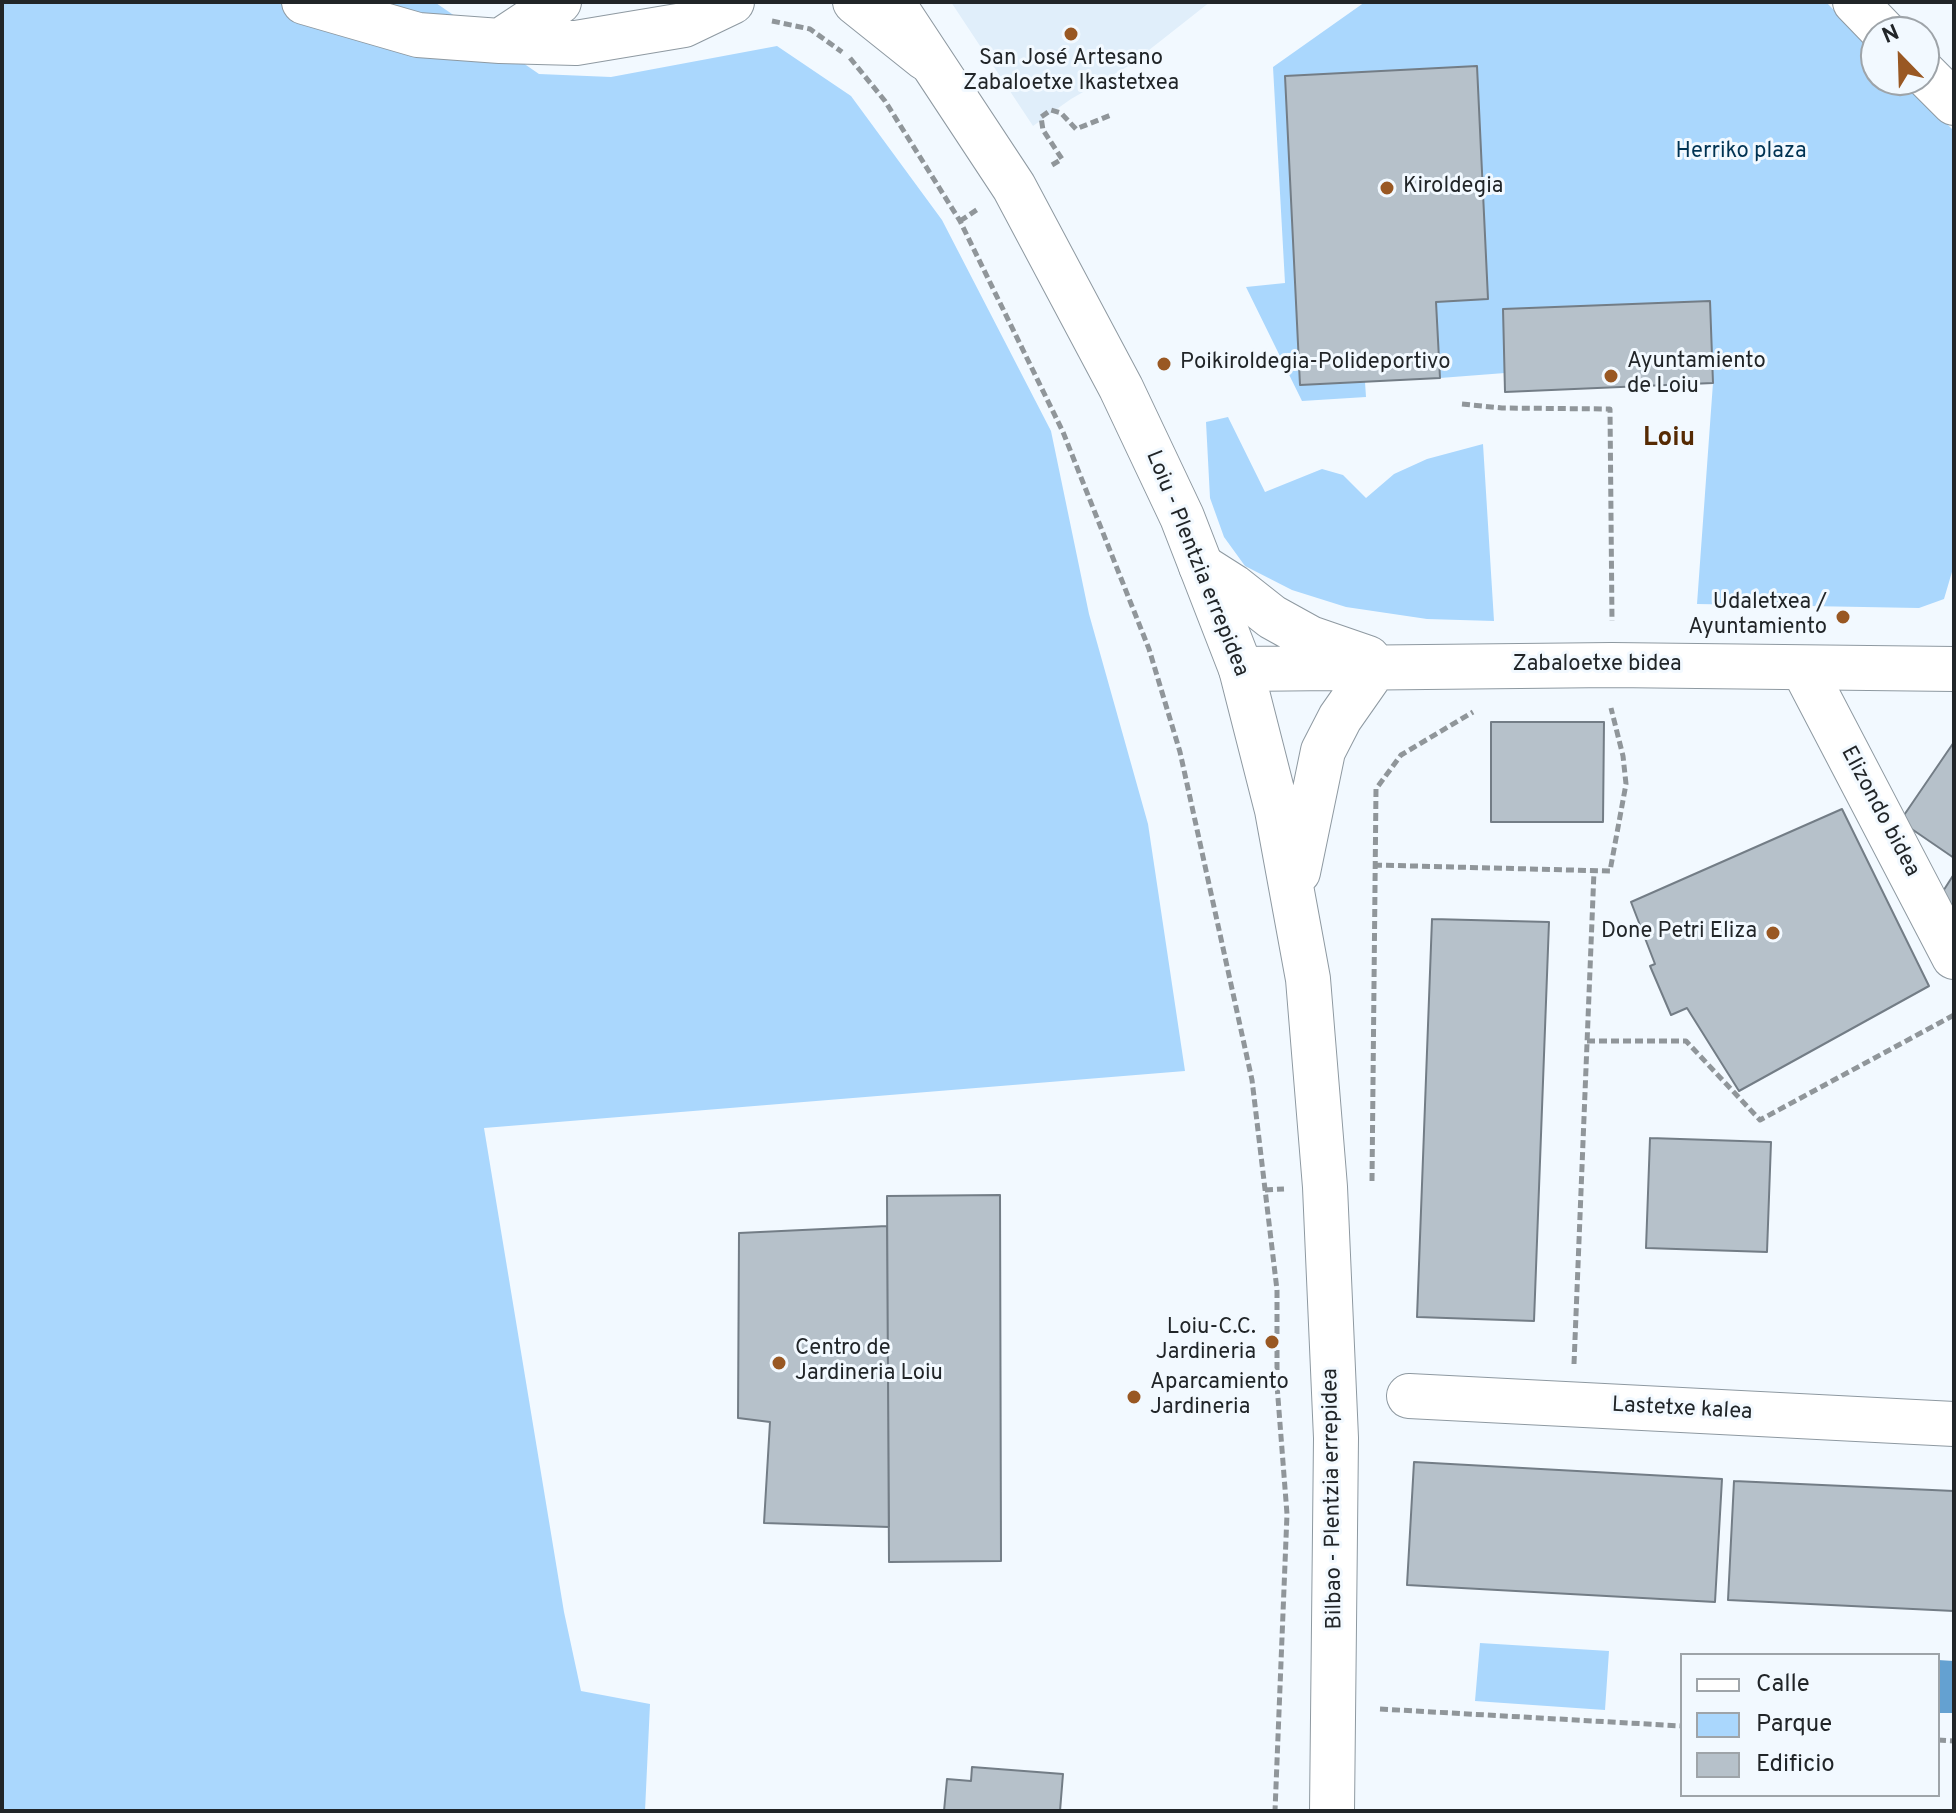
<!DOCTYPE html>
<html>
<head>
<meta charset="utf-8">
<style>
	body { margin:0 }
	#map { position:relative; width:1956px; height:1813px; overflow:hidden; background:#f2f9ff; font-family:Overpass,sans-serif }
	canvas { display:block }
	.frame { position:absolute; inset:0; border:4px solid #212528; pointer-events:none }
	.legend { position:absolute; left:1680px; top:1653px; width:260px; height:144px; box-sizing:border-box; background:#f2f9ff; border:2px solid #9ea4a9; margin:0; padding:10px 14px; list-style:none; font-size:24px; color:#212528 }
	.legend li { display:flex; align-items:center; gap:16px; height:40px }
	.legend b { width:40px; border:2px solid #9ea4a9 }
	.north { position:absolute; left:1860px; top:16px; width:80px; height:80px; box-sizing:border-box; background:#f2f9ff; border:2px solid #9ea4a9; border-radius:50%; rotate:337deg; font-size:22px; font-weight:700; line-height:32px; text-align:center; color:#212528 }
	.north::after { content:''; display:block; margin:auto; width:28px; height:36px; background:#995823; clip-path:polygon(50% 0,100% 100%,50% 72%,0 100%) }
</style>
</head>
<body>
<div id="map">
<canvas width="1956" height="1813"></canvas>
<div class="frame"></div>
<ul class="legend">
<li><b style="height:10px;background:#fff"></b>Calle</li>
<li><b style="height:22px;background:#aad7fd"></b>Parque</li>
<li><b style="height:22px;background:#b6c1ca"></b>Edificio</li>
</ul>
<div class="north">N</div>
</div>
<script>
const c = document.querySelector('canvas').getContext('2d');
c.lineJoin = 'round';
function fill(path, color) { c.fillStyle = color; c.fill(path, 'evenodd'); }
const toPath = rows => new Path2D(rows.map(r => 'M' + r).join(''));
function trace(path, color, width, dash) { c.strokeStyle = color; c.lineWidth = width; c.lineCap = dash ? 'butt' : 'round'; c.setLineDash(dash || []); c.stroke(path); }
function write(font, color, halo, rows, align = 'center') {
  c.font = font + ' Overpass,sans-serif'; c.lineWidth = 6; c.setLineDash([]); c.textBaseline = 'middle'; c.strokeStyle = halo; c.fillStyle = color; for (const [text, x, y, turn = 0] of rows) {
    c.save(); c.translate(x, y); c.rotate((+turn || 0) * Math.PI / 180); c.textAlign = isNaN(turn) ? turn : align; if (halo) c.strokeText(text, 0, 0); c.fillText(text, 0, 0); c.restore();
  }
}
fill(toPath([
	[951,2,1210,2,1130,65,1071,99,1033,126]
]), '#e0eefa');
fill(toPath([
	[2,2,441,2,436,3,539,74,611,77,777,46,851,96,942,220,1051,431,1089,614,1148,824,1185,1071,484,1128,564,1612,581,1691,650,1704,645,1811,2,1811],
	[1365,2,1826,2,1876,53,1876,80,1903,80,1954,131,1954,565,1944,599,1919,608,1697,604,1713,383,1710,301,1503,309,1505,373,1440,378,1436,302,1488,299,1476,66,1285,76,1300,385,1365,382,1366,397,1302,401,1246,287,1285,283,1273,67],
	[1228,417,1265,492,1322,469,1343,475,1366,498,1394,474,1427,459,1483,444,1494,621,1427,619,1346,607,1292,590,1245,566,1224,537,1210,498,1206,422],
	[1480,1643,1609,1651,1605,1710,1475,1701]
]), '#aad7fd');
fill(toPath([
	[1938,1660,1954,1661,1954,1713,1938,1713]
]), '#64a1d1');
const building = toPath([
	[1477,66,1488,299,1436,302,1440,378,1300,385,1285,76,1477,66],
	[1710,301,1713,383,1505,392,1503,309,1710,301],
	[1491,722,1604,722,1603,822,1491,822,1491,722],
	[1954,742,1954,858,1900,821,1954,742],
	[1842,809,1929,986,1739,1091,1687,1008,1671,1015,1650,966,1655,964,1631,902,1842,809],
	[1954,874,1954,915,1940,896,1954,874],
	[1432,919,1549,922,1534,1321,1417,1317,1432,919],
	[1650,1138,1771,1142,1767,1252,1646,1248,1650,1138],
	[1000,1195,1001,1561,889,1562,887,1196,1000,1195],
	[887,1226,889,1527,764,1523,770,1422,738,1418,739,1233,887,1226],
	[1414,1462,1722,1479,1715,1602,1407,1585,1414,1462],
	[1734,1481,1954,1491,1954,1611,1728,1600,1734,1481],
	[972,1767,1063,1774,1060,1811,944,1811,947,1779,971,1781,972,1767]
]);
fill(building, '#b6c1ca');
trace(building, '#737d86', 2);
const minor = toPath([
	[304,2,418,35,500,41],
	[559,2,500,41,576,43,684,25,732,2],
	[855,2,925,58],
	[1855,2,1884,32],
	[1924,73,1954,103],
	[1803,668,1954,957],
	[1409,1396,1954,1424]
]);
const secondary = toPath([
	[892,2,1014,187,1121,388,1182,517,1241,669]
]);
const primary = toPath([
	[1201,566,1234,587,1272,617,1310,638,1368,658],
	[1298,872,1323,751,1340,718,1375,668],
	[1332,1811,1336,1438,1325,1187,1308,979,1277,810,1241,669,1612,665,1954,669]
]);
trace(minor, '#8e99a1', 46);
trace(secondary, '#8e99a1', 46);
trace(primary, '#8e99a1', 46);
trace(toPath([
	[772,21,810,29,842,52],
	[850,58,885,101,960,221,1063,432,1149,649,1180,752,1252,1080,1277,1290,1277,1385,1287,1514,1275,1811],
	[1052,165,1062,159,1043,130,1041,117,1051,110,1061,113,1076,129,1111,115],
	[960,221,978,209],
	[1462,404,1502,408,1610,409,1612,621],
	[1374,865,1610,871,1626,784,1623,756,1611,708],
	[1587,1041,1686,1041,1760,1120,1954,1015],
	[1372,1181,1376,789,1401,755,1473,712],
	[1265,1190,1284,1189],
	[1574,1364,1594,871],
	[1380,1709,1682,1726],
	[1938,1740,1954,1741]
]), '#90969a', 5, [8, 4]);
trace(minor, '#fff', 44);
trace(secondary, '#fff', 44);
trace(primary, '#fff', 44);
for (const [x, y, r, color] of [
	[1071,34,8,"#995823"],
	[1387,188,8,"#995823"],
	[1164,364,8,"#995823"],
	[1611,376,8,"#995823"],
	[1843,617,8,"#995823"],
	[1773,933,8,"#995823"],
	[1272,1342,8,"#995823"],
	[779,1363,8,"#995823"],
	[1134,1397,8,"#995823"]
]) { const dot = new Path2D(); dot.arc(x, y, r, 0, 2 * Math.PI); c.fillStyle = color; c.fill(dot); trace(dot, '#f2f9ff', 3); }
write('22px', '#212528', '#f2f9ff', [
	["San José Artesano",1071,60,"center"],
	["Zabaloetxe Ikastetxea",1071,85,"center"],
	["Kiroldegia",1403,188],
	["Ayuntamiento",1627,363],
	["de Loiu",1627,388],
	["Poikiroldegia-Polideportivo",1180,364],
	["Udaletxea /",1827,604,"right"],
	["Ayuntamiento",1827,629,"right"],
	["Done Petri Eliza",1757,933,"right"],
	["Loiu-C.C.",1256,1329,"right"],
	["Jardineria",1256,1354,"right"],
	["Centro de",795,1350],
	["Jardineria Loiu",795,1375],
	["Aparcamiento",1150,1384],
	["Jardineria",1150,1409]
], 'left');
write('22px', '#003353', '#f2f9ff', [
	["Herriko plaza",1741,153]
]);
write('22px', '#212528', '#f2f9ff', [
	["Loiu - Plentzia errepidea",1196,564,68],
	["Zabaloetxe bidea",1597,666],
	["Elizondo bidea",1879,812,62],
	["Lastetxe kalea",1682,1410,3],
	["Bilbao - Plentzia errepidea",1334,1499,-91]
]);
write('bold 26px', '#562a03', '#f2f9ff', [
	["Loiu",1669,440]
]);
</script>
</body>
</html>
